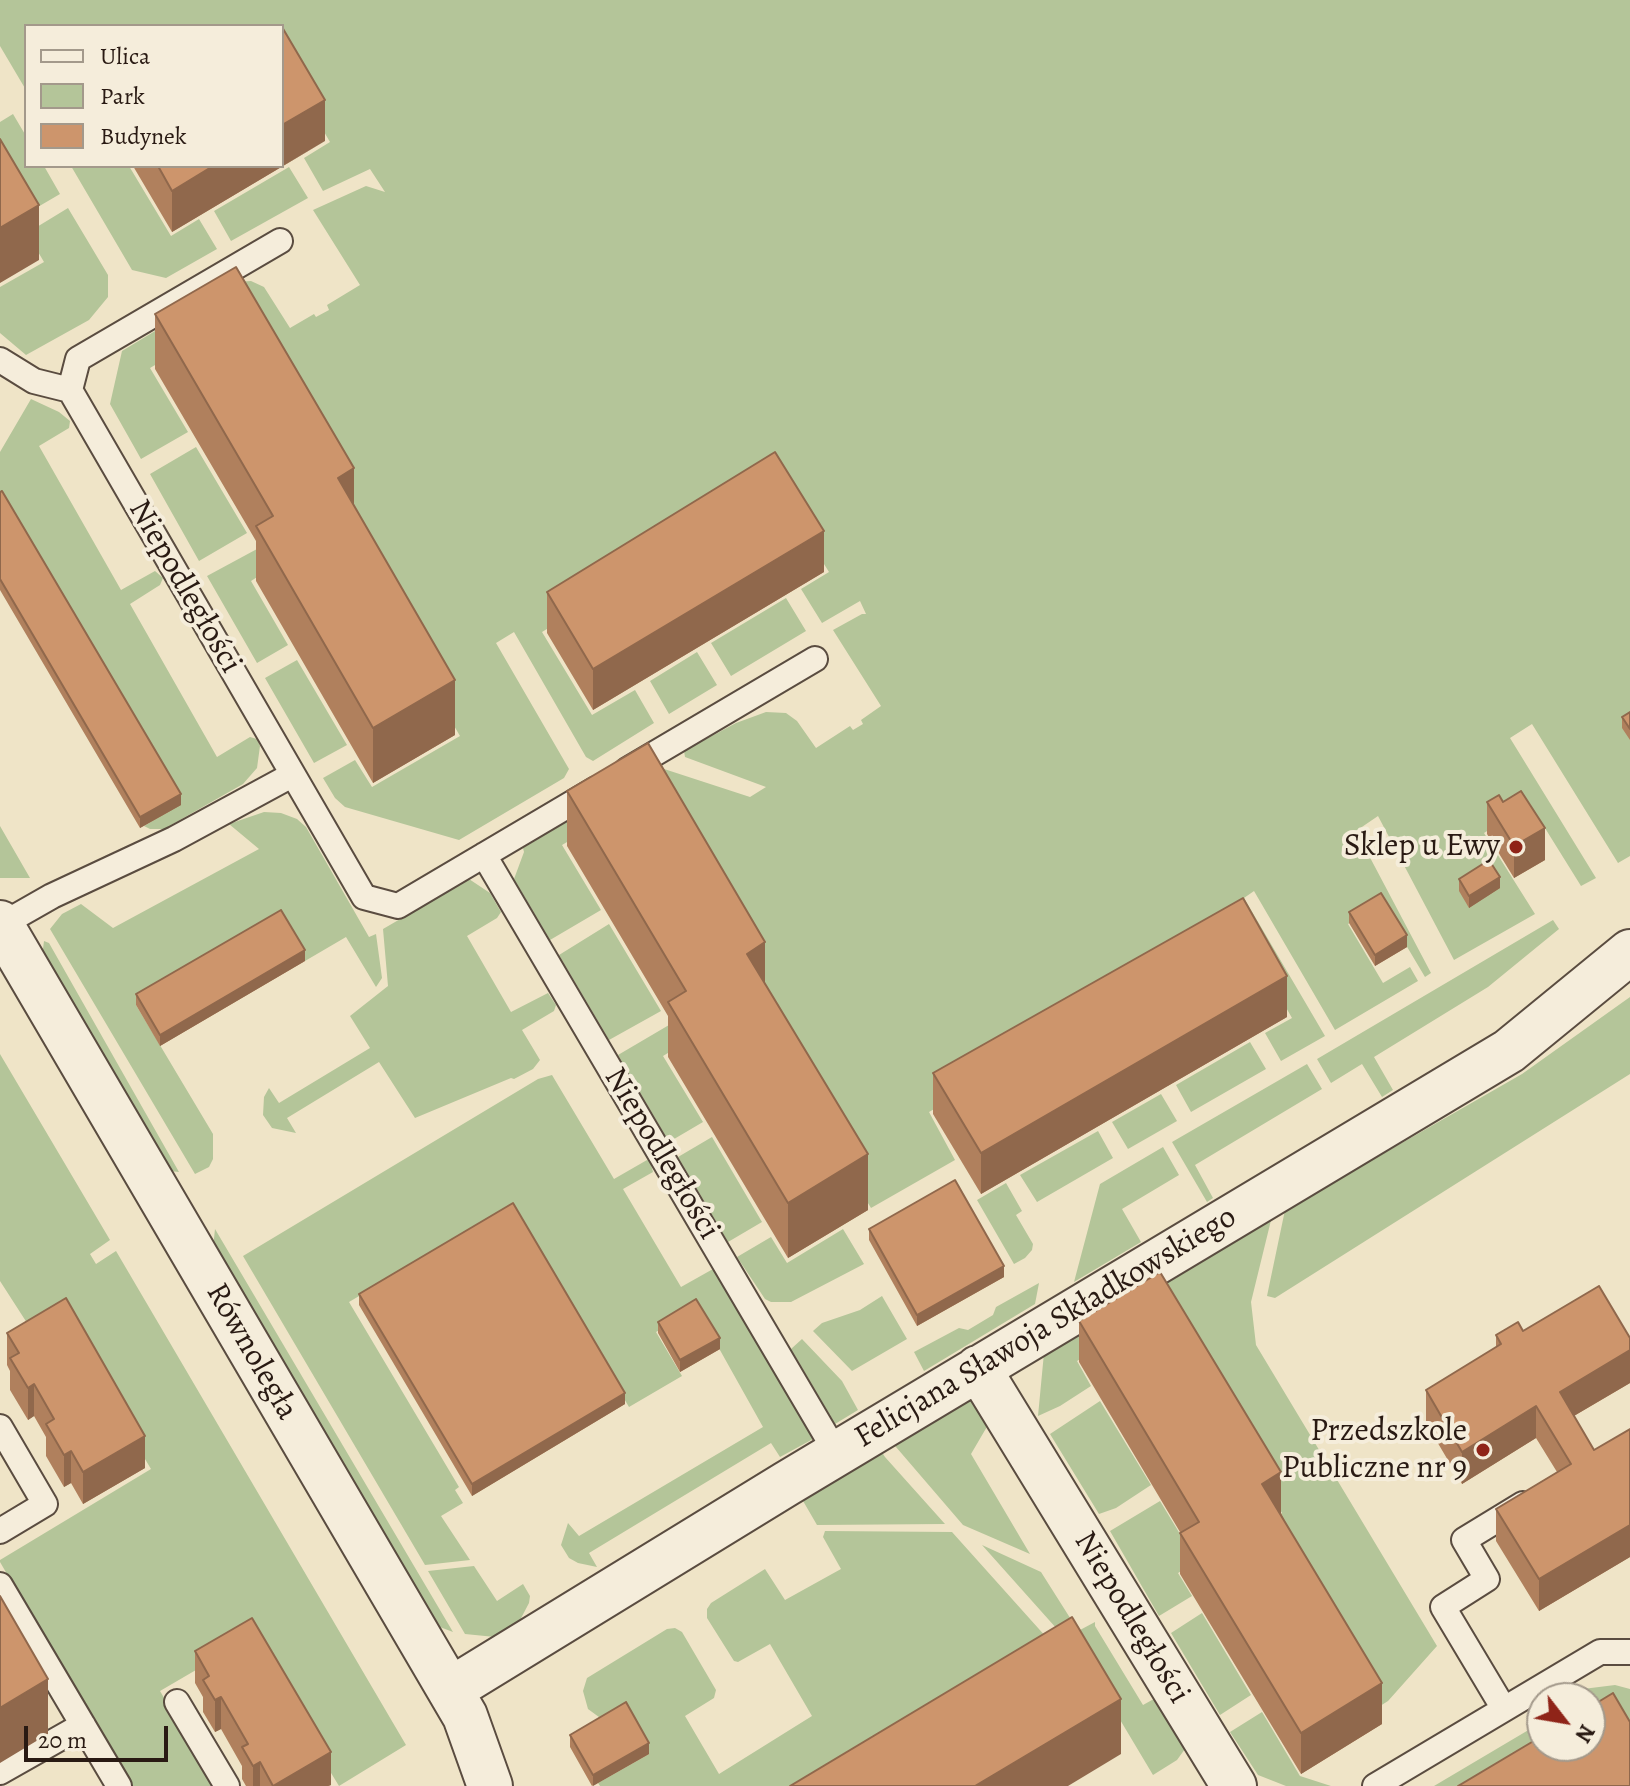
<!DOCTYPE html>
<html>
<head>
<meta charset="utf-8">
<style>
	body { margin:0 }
	#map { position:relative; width:1630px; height:1786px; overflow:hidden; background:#efe4c7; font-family:Alegreya,serif }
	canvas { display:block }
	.legend { position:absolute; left:24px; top:24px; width:260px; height:144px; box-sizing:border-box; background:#f5eddb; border:2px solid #a3998b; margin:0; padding:10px 14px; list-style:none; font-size:24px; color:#291a13 }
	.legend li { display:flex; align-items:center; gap:16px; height:40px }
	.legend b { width:40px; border:2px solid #a3998b }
	.north { position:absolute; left:1526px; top:1682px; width:80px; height:80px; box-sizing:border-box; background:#f5eddb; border:2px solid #a3998b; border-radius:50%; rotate:121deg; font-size:22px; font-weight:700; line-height:32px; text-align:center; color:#291a13 }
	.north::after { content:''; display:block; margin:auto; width:28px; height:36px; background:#8f2418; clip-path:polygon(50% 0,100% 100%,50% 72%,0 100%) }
	.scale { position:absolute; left:24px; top:1726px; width:144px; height:36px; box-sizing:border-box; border:4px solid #291a13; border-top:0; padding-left:10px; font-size:24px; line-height:28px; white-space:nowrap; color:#291a13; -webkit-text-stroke:6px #f5eddb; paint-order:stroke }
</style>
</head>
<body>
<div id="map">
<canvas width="1630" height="1786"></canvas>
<ul class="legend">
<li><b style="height:10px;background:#f5eddb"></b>Ulica</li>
<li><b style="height:22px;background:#b4c599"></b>Park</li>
<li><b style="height:22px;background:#cd956c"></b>Budynek</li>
</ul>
<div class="north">N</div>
<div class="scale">20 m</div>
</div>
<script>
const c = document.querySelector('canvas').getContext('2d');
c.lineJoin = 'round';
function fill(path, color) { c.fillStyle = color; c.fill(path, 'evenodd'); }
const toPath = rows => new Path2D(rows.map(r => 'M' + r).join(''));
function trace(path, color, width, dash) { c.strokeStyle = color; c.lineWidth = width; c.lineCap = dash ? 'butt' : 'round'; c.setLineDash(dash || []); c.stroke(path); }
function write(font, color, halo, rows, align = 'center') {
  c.font = font + ' Alegreya,serif'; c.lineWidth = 8; c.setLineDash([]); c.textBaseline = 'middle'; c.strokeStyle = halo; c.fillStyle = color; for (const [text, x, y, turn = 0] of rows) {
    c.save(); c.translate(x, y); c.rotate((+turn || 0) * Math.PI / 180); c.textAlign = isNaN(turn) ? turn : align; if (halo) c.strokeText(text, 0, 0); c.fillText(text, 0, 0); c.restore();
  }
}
fill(toPath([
	[0,0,1630,0,1630,856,1618,863,1532,724,1510,738,1596,878,1581,886,1530,804,1484,833,1535,914,1454,960,1378,816,1356,831,1431,973,1425,977,1381,903,1348,924,1383,983,1410,967,1418,981,1335,1030,1254,891,1244,898,1325,1036,1281,1061,1265,1033,1292,1018,1244,934,929,1112,955,1160,871,1208,752,1011,648,794,562,845,601,910,550,940,514,879,524,852,523,848,658,767,750,797,766,787,685,757,684,751,736,723,766,712,786,713,797,721,816,748,850,726,853,730,863,724,861,720,881,706,833,630,862,614,866,614,860,601,822,623,801,589,829,572,777,489,542,632,592,715,635,690,654,723,593,761,586,757,514,632,496,643,569,769,564,778,459,840,345,807,335,798,323,778,355,760,372,787,460,736,343,535,237,317,150,368,188,432,141,459,110,404,122,351,236,282,251,281,264,287,290,328,314,314,316,317,329,310,327,305,360,285,313,210,366,186,385,192,370,169,323,191,304,158,330,142,282,60,282,26,26,26,26,90,0,46],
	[13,114,26,136,26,166,44,166,60,194,19,218,0,187,0,122],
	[71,166,129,166,171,236,199,219,217,249,166,278,132,270],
	[289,167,308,198,231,241,214,211],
	[68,208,108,275,108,297,89,320,26,355,0,333,0,287,44,262,27,233],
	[31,399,59,412,70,421,69,428,39,446,121,590,155,571,163,578,160,585,130,604,217,757,250,737,257,739,260,746,257,768,243,784,164,829,150,829,144,826,180,804,0,504,0,452],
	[196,447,247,533,199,561,150,474],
	[257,549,268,570,251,581,288,645,257,663,207,576],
	[786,598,806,631,731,676,711,643],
	[697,652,717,685,669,714,650,681],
	[297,660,347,745,314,763,265,678],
	[264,812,281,813,297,819,306,827,369,937,376,934,382,978,376,987,346,937,305,961,281,922,136,1005,213,1134,213,1159,209,1167,195,1174,50,929,62,914,81,904,113,928,259,849,229,824],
	[0,826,30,878,0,878],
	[469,879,490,893,501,912,497,918,467,936,511,1012,548,993,556,1005,554,1011,522,1030,540,1060,533,1069,514,1079,511,1078,415,1118,379,1062,287,1118,296,1133,272,1128,263,1115,264,1097,269,1088,279,1103,370,1048,350,1016,388,986,383,929],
	[1553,920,1559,929,1488,987,1374,1057,1393,1090,1382,1097,1362,1064,1331,1083,1317,1059],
	[609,924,661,1011,609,1040,559,955],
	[44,941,49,943,179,1172,170,1171,42,957],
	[1630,997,1630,1074,1275,1298,1267,1296,1285,1210,1522,1074],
	[669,1025,681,1045,663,1056,703,1122,669,1142,618,1055],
	[1250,1042,1266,1069,1191,1112,1176,1085],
	[0,1054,110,1240,90,1254,96,1264,116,1251,406,1745,339,1786,249,1639,160,1691,216,1786,130,1786,0,1562,0,1560,151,1469,65,1326,38,1340,0,1281],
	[1307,1064,1322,1089,1195,1165,1213,1198,1207,1202,1172,1142],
	[552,1075,614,1179,647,1160,650,1161,653,1172,623,1189,681,1287,713,1269,813,1439,780,1457,771,1443,589,1553,597,1567,578,1563,569,1558,561,1545,568,1523,579,1536,763,1427,697,1309,656,1332,682,1376,629,1407,510,1207,349,1302,459,1487,455,1490,463,1503,441,1516,470,1560,425,1565,243,1256,538,1079],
	[1161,1094,1177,1121,1128,1149,1112,1122],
	[1098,1131,1113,1158,1037,1202,1020,1175],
	[712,1137,762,1222,728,1242,678,1157],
	[1163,1147,1179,1175,1122,1209,1141,1242,1074,1282,1100,1184],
	[1006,1183,1022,1211,1016,1215,1033,1244,1032,1250,1025,1258,1014,1264,977,1200],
	[1274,1208,1251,1302,1256,1345,1437,1646,1388,1701,1377,1708,1264,1525,1282,1513,1160,1311,1077,1361,1091,1386,1060,1406,1038,1416,1044,1353],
	[215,1229,453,1632,432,1624,213,1248],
	[843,1229,864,1264,791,1302,771,1302,765,1299,737,1257,771,1237,787,1263],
	[1039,1283,1035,1304,924,1371,914,1352,959,1328,968,1330,993,1315,996,1307],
	[882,1296,907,1339,852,1371,813,1331,822,1323,860,1310],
	[802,1339,842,1381,858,1410,835,1424,791,1349],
	[970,1397,988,1425,971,1454,1030,1554,963,1525,890,1440],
	[1100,1401,1151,1485,1116,1508,1099,1514,1050,1434],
	[878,1446,885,1457,945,1524,817,1525,799,1494],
	[1160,1501,1197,1562,1178,1573,1192,1596,1159,1616,1110,1531],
	[825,1531,952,1532,1073,1667,875,1786,600,1786,598,1783,649,1754,626,1714,603,1720,588,1709,583,1691,587,1678,667,1629,675,1628,682,1632,716,1690,714,1698,685,1716,719,1774,812,1716,770,1644,738,1662,734,1661,707,1618,707,1609,711,1603,765,1569,785,1600,841,1569,823,1537],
	[982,1545,1041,1572,1072,1621,1057,1629],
	[474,1566,497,1601,523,1584,530,1596,529,1603,519,1622,495,1637,465,1634,428,1571],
	[1202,1613,1251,1695,1220,1715,1171,1633],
	[1095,1622,1095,1626,1143,1705,1161,1695,1190,1742,1177,1760,1153,1775,1085,1661,1065,1638],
	[1615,1685,1630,1689,1630,1758,1590,1745,1590,1698,1565,1698,1567,1691],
	[1262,1712,1300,1776,1331,1786,1286,1786,1258,1775,1230,1732],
	[1542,1722,1542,1746,1521,1786,1434,1786]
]), '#b4c599');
const lane = toPath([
	[280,241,78,359,70,390,364,897,398,906,596,789],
	[0,360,34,381,70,390],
	[627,770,815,659],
	[484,855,837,1454],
	[1,925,52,896,174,839,292,775],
	[0,1427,45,1504,0,1531],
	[0,1585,119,1786],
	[177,1702,227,1786],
	[1504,1709,1443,1607,1487,1579,1464,1540,1523,1504],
	[0,1772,83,1725],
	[1375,1786,1600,1652,1630,1652]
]);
const street = toPath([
	[0,923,465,1716,490,1786],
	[978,1368,1234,1786],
	[450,1690,786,1484,1509,1051,1630,952]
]);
trace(lane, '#5a4c40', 28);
trace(street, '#5a4c40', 48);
trace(lane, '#f5eddb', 24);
trace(street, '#f5eddb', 44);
fill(toPath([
	[325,141,172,232,133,166,282,166],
	[155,314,354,505,455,735,373,783,256,581,256,541,155,369],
	[0,492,181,805,140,828,0,590],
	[824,572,593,710,547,633,547,592],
	[1630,712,1630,740,1622,728,1622,717],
	[567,791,765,985,868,1210,788,1258,668,1057,668,1016,567,846],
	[1487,802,1503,802,1545,860,1514,878,1487,834],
	[1459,879,1500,888,1469,908,1459,891],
	[1349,912,1407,947,1375,966,1349,923],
	[305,961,160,1046,136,1005,136,994],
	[1287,1017,981,1194,933,1114,933,1073],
	[869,1229,1004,1277,917,1326,869,1240],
	[359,1294,625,1404,472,1496,359,1305],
	[1079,1321,1281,1513,1382,1724,1301,1774,1180,1574,1180,1532,1079,1362],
	[658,1322,720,1349,680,1372,658,1333],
	[1523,1331,1630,1338,1630,1383,1574,1416,1594,1450,1630,1429,1630,1557,1539,1611,1496,1541,1496,1509,1557,1472,1536,1438,1462,1484,1426,1423,1426,1390,1496,1348,1496,1335],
	[7,1333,145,1468,83,1504,71,1483,64,1487,46,1456,46,1437,34,1416,28,1420,10,1390,10,1371,7,1365],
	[195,1651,331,1785,328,1786,246,1786,242,1779,242,1766,221,1729,215,1732,203,1712,203,1697,195,1683],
	[570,1735,649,1754,592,1786,570,1747]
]), '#b0805d');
fill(toPath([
	[325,100,325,141,172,232,172,191,213,166,282,166,282,125],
	[39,205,39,260,0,283,0,228],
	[354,468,354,523,338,478],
	[824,531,824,572,593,710,593,669],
	[455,680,455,735,373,783,373,728],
	[181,794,181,805,140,828,140,817],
	[1545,828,1545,860,1514,878,1514,846],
	[1500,877,1500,888,1469,908,1469,896],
	[1407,935,1407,947,1375,966,1375,955],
	[765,942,765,998,747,954],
	[305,950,305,961,160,1046,160,1035],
	[1287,976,1287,1017,981,1194,981,1153],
	[868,1154,868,1210,788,1258,788,1203],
	[1004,1266,1004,1277,917,1326,917,1315],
	[720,1338,720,1349,680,1372,680,1360],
	[1630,1350,1630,1383,1560,1424,1560,1392],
	[34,1384,34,1416,28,1420,28,1388],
	[625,1393,625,1404,472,1496,472,1484],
	[1536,1406,1536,1438,1462,1484,1462,1452],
	[145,1436,145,1468,83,1504,83,1472],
	[71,1451,71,1483,64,1487,64,1455],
	[1281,1472,1281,1513,1262,1525,1262,1484],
	[1630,1525,1630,1557,1539,1611,1539,1579],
	[48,1679,48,1734,0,1763,0,1708],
	[1382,1683,1382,1724,1301,1774,1301,1733],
	[221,1697,221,1729,215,1732,215,1700],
	[1121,1699,1121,1754,1068,1786,975,1786],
	[649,1743,649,1754,593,1786,593,1775],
	[331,1752,331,1785,328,1786,273,1786],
	[260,1762,260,1786,253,1786,253,1766]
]), '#90684c');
const building = toPath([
	[282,27,325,100,282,125,282,27],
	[0,139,39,205,0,228,0,139],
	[158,166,213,166,172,191,158,166],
	[236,267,354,468,338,478,455,680,373,728,256,526,273,516,155,314,236,267],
	[775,452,824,531,593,669,547,592,775,452],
	[2,491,181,794,140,817,0,579,0,492,2,491],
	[1630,712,1630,729,1622,717,1630,712],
	[648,743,765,942,747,954,868,1154,788,1203,668,1002,686,991,567,791,648,743],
	[1521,791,1545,828,1514,846,1487,802,1499,795,1503,802,1521,791],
	[1489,860,1500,877,1469,896,1459,879,1489,860],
	[1381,893,1407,935,1375,955,1349,912,1381,893],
	[1243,898,1287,976,981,1153,933,1073,1243,898],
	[281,910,305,950,160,1035,136,994,281,910],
	[955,1180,1004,1266,917,1315,869,1229,955,1180],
	[513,1203,625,1393,472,1484,359,1294,513,1203],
	[1160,1272,1281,1472,1262,1484,1382,1683,1301,1733,1180,1533,1199,1522,1079,1321,1160,1272],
	[1599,1286,1630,1338,1630,1350,1560,1392,1594,1450,1630,1429,1630,1525,1539,1579,1496,1509,1571,1464,1536,1406,1462,1452,1426,1390,1501,1344,1496,1335,1518,1322,1523,1331,1599,1286],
	[66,1298,145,1436,83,1472,71,1451,64,1455,46,1424,54,1419,34,1384,28,1388,10,1358,19,1353,7,1333,66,1298],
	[696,1299,720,1338,680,1360,658,1322,696,1299],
	[0,1596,48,1679,0,1708,0,1596],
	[1072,1617,1121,1699,975,1786,790,1786,1072,1617],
	[252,1618,331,1752,273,1786,260,1762,253,1766,242,1747,248,1744,221,1697,215,1700,203,1680,209,1676,195,1651,252,1618],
	[1613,1693,1630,1722,1630,1786,1458,1786,1542,1736,1542,1746,1590,1746,1590,1707,1613,1693],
	[626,1702,649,1743,593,1775,570,1735,626,1702]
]);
fill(building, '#cd956c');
trace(building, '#90684c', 2);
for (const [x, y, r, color] of [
	[1516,847,8,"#8f2418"],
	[1483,1450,8,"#8f2418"]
]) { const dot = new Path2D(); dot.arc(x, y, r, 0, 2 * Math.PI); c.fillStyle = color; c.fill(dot); trace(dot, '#f5eddb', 3); }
write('32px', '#291a13', '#f5eddb', [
	["Niepodległości",184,587,60],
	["Niepodległości",661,1154,59],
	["Felicjana Sławoja Składkowskiego",1046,1328,-31],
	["Równoległa",251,1352,60],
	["Niepodległości",1131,1618,59]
]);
write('32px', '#291a13', '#f5eddb', [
	["Sklep u Ewy",1500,847],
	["Przedszkole",1467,1432],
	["Publiczne nr 9",1467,1469]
], 'right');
</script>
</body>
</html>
